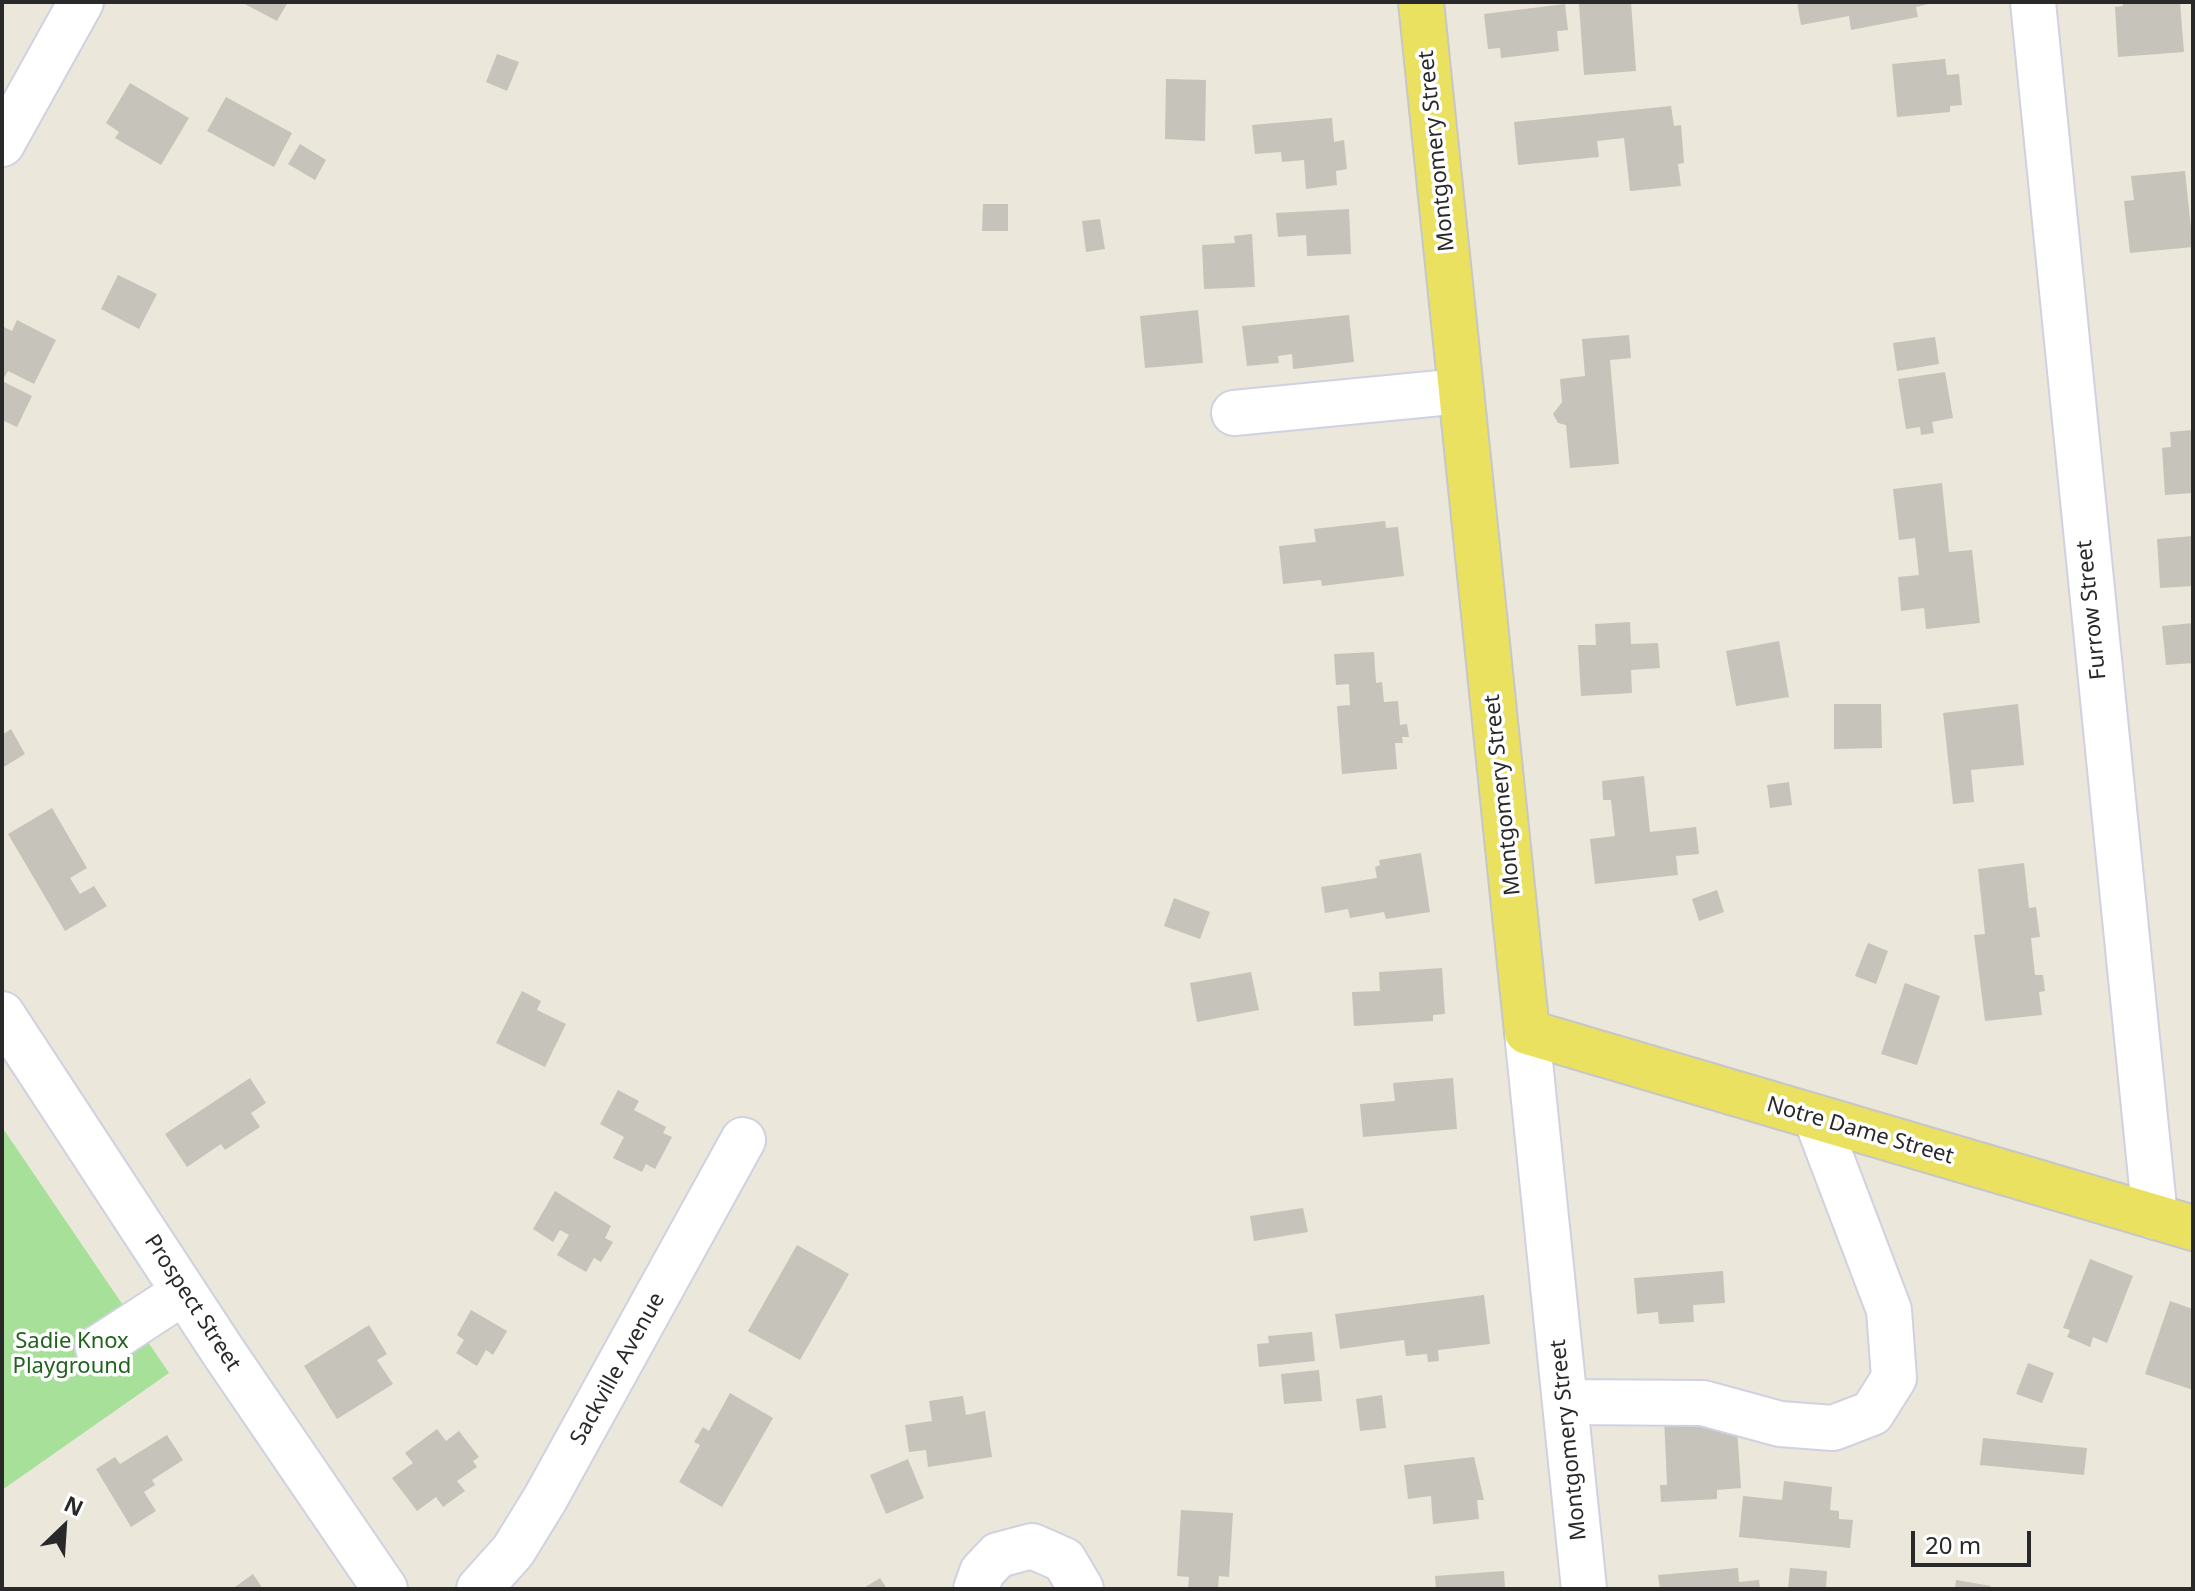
<!DOCTYPE html>
<html>
<head>
<meta charset="utf-8">
<style>
	body { margin:0 }
	#map { position:relative; width:2195px; height:1591px; overflow:hidden; background:#ebe7db; font-family:"Noto Sans",sans-serif }
	canvas { display:block }
	.frame { position:absolute; inset:0; border:4px solid #292929; pointer-events:none }
	.north { position:absolute; left:24px; top:1487px; width:80px; height:80px; -webkit-text-stroke:6px #fff; paint-order:stroke; rotate:25deg; font-size:22px; font-weight:700; line-height:32px; text-align:center; color:#292929 }
	.north::after { content:''; display:block; margin:auto; width:28px; height:36px; background:#292929; clip-path:polygon(50% 0,100% 100%,50% 72%,0 100%) }
	.scale { position:absolute; left:1911px; top:1531px; width:120px; height:36px; box-sizing:border-box; border:4px solid #292929; border-top:0; padding-left:10px; font-size:24px; line-height:28px; white-space:nowrap; color:#292929; -webkit-text-stroke:6px #fff; paint-order:stroke }
</style>
</head>
<body>
<div id="map">
<canvas width="2195" height="1591"></canvas>
<div class="frame"></div>
<div class="north">N</div>
<div class="scale">20 m</div>
</div>
<script>
const c = document.querySelector('canvas').getContext('2d');
c.lineJoin = 'round';
function fill(path, color) { c.fillStyle = color; c.fill(path, 'evenodd'); }
const toPath = rows => new Path2D(rows.map(r => 'M' + r).join(''));
function trace(path, color, width, dash) { c.strokeStyle = color; c.lineWidth = width; c.lineCap = dash ? 'butt' : 'round'; c.setLineDash(dash || []); c.stroke(path); }
function write(font, color, halo, rows, align = 'center') {
  c.font = font + ' "Noto Sans",sans-serif'; c.lineWidth = 7; c.setLineDash([]); c.textBaseline = 'middle'; c.strokeStyle = halo; c.fillStyle = color; for (const [text, x, y, turn = 0] of rows) {
    c.save(); c.translate(x, y); c.rotate((+turn || 0) * Math.PI / 180); c.textAlign = isNaN(turn) ? turn : align; if (halo) c.strokeText(text, 0, 0); c.fillText(text, 0, 0); c.restore();
  }
}
fill(toPath([
	[2,1127,169,1373,2,1490]
]), '#a6e099');
fill(toPath([
	[241,2,288,2,277,21],
	[1631,2,1636,71,1584,75,1579,4],
	[1797,2,1933,2,1933,3,1916,7,1918,17,1851,30,1849,16,1801,25],
	[2122,2,2180,2,2184,52,2118,57,2115,7,2123,6],
	[1565,4,1568,30,1557,31,1559,51,1501,58,1500,48,1488,49,1484,14],
	[497,54,519,62,507,91,486,82],
	[1945,59,1947,75,1959,74,1962,105,1950,106,1950,112,1897,117,1892,64],
	[1166,79,1206,80,1205,141,1165,139],
	[130,83,189,118,161,165,115,138,119,132,106,123],
	[226,97,292,133,274,167,207,131],
	[1671,106,1674,126,1681,125,1684,163,1678,164,1681,186,1630,191,1624,138,1597,141,1599,157,1518,165,1514,122],
	[1332,118,1334,142,1344,140,1347,169,1336,171,1337,185,1306,189,1304,160,1282,162,1281,152,1255,154,1252,125],
	[300,144,326,160,315,180,288,164],
	[2185,171,2193,247,2130,253,2124,201,2134,200,2131,176],
	[983,204,1008,204,1008,231,982,231],
	[1349,209,1351,254,1307,256,1306,235,1278,237,1276,213],
	[1100,219,1105,249,1086,252,1082,221],
	[1252,234,1255,287,1204,289,1202,245,1235,243,1234,236],
	[118,275,157,294,139,329,101,309],
	[1198,310,1203,363,1145,368,1140,316],
	[1349,315,1354,362,1293,369,1292,354,1278,356,1279,363,1247,366,1242,326],
	[17,320,56,340,34,384,8,371,2,381,32,396,17,427,2,420,2,326,12,331],
	[1629,335,1631,358,1610,360,1619,464,1570,468,1566,425,1558,423,1553,414,1562,402,1560,379,1585,376,1582,339],
	[1935,337,1939,364,1897,371,1893,343],
	[1945,372,1953,418,1932,422,1934,433,1921,435,1920,427,1906,429,1898,379],
	[2193,430,2193,493,2165,495,2162,448,2171,447,2170,432],
	[1942,483,1949,552,1972,550,1980,623,1926,629,1924,608,1901,611,1898,577,1919,575,1915,538,1899,540,1893,489],
	[1385,521,1386,528,1398,527,1404,576,1322,586,1321,580,1283,584,1279,546,1316,542,1314,529],
	[2193,536,2193,586,2160,588,2157,539],
	[1630,622,1631,644,1658,643,1660,668,1631,670,1632,693,1581,696,1578,645,1596,645,1595,624],
	[2193,623,2193,663,2166,665,2162,626],
	[1779,641,1789,697,1736,706,1726,651],
	[1374,652,1376,683,1382,682,1384,702,1398,701,1400,725,1407,724,1409,737,1402,737,1403,743,1395,743,1397,769,1342,774,1337,706,1350,705,1349,684,1336,685,1334,654],
	[1834,704,1881,704,1882,748,1834,749],
	[2018,704,2024,765,1971,770,1974,802,1953,804,1943,713],
	[11,729,25,754,2,768,2,735],
	[1644,776,1650,832,1696,827,1699,854,1676,856,1678,875,1595,884,1590,839,1615,836,1611,800,1603,800,1602,781],
	[1789,782,1792,805,1770,808,1767,785],
	[52,808,87,868,70,878,80,894,94,886,107,906,65,931,8,834],
	[1421,853,1430,912,1386,919,1384,912,1350,918,1348,909,1325,913,1321,887,1377,878,1375,867,1380,865,1379,860],
	[2024,863,2029,908,2036,907,2040,937,2031,938,2035,975,2043,975,2045,991,2039,992,2042,1015,1985,1021,1974,935,1985,934,1978,869],
	[1717,890,1724,912,1699,921,1692,899],
	[1174,898,1210,912,1200,939,1164,926],
	[1868,943,1888,951,1876,984,1855,976],
	[1442,968,1445,1014,1433,1015,1433,1021,1354,1026,1352,992,1380,991,1379,972],
	[1251,972,1259,1010,1197,1022,1190,983],
	[1905,983,1940,996,1917,1065,1881,1054],
	[522,991,541,1001,537,1010,566,1024,545,1067,496,1043],
	[250,1078,266,1103,251,1113,260,1127,225,1150,221,1144,187,1167,165,1134],
	[1453,1078,1457,1129,1363,1137,1360,1104,1395,1101,1393,1083],
	[618,1090,639,1101,634,1110,666,1127,663,1133,672,1137,655,1169,646,1164,642,1172,613,1158,624,1137,600,1124],
	[555,1191,611,1226,605,1238,613,1242,601,1262,594,1258,586,1272,557,1255,569,1235,560,1230,553,1242,533,1229],
	[1303,1208,1308,1232,1254,1241,1250,1216],
	[797,1245,849,1274,800,1360,748,1331],
	[2090,1259,2133,1276,2107,1343,2093,1337,2090,1347,2067,1337,2070,1330,2063,1328],
	[1723,1271,1725,1303,1693,1305,1694,1322,1659,1324,1658,1312,1637,1314,1634,1278],
	[1484,1295,1490,1344,1438,1350,1439,1361,1428,1362,1427,1354,1406,1356,1404,1340,1340,1349,1335,1314],
	[2170,1301,2193,1309,2193,1390,2145,1374],
	[471,1310,507,1331,493,1355,486,1350,477,1366,456,1353,464,1340,457,1335],
	[369,1325,387,1354,377,1360,393,1384,337,1419,304,1366],
	[1312,1332,1315,1361,1259,1367,1257,1344,1269,1343,1268,1336],
	[2028,1363,2054,1373,2042,1403,2016,1394],
	[1319,1370,1322,1401,1284,1404,1281,1374],
	[730,1393,773,1418,722,1507,679,1482,700,1445,694,1442,703,1427,709,1431],
	[1382,1395,1386,1428,1360,1431,1356,1399],
	[963,1396,966,1415,985,1411,992,1457,928,1467,926,1450,909,1452,905,1425,932,1421,929,1401],
	[1664,1417,1737,1428,1741,1488,1717,1490,1717,1499,1661,1502,1660,1485,1667,1485],
	[437,1429,446,1441,459,1431,479,1457,473,1461,477,1467,457,1481,465,1491,443,1507,436,1497,417,1511,392,1478,413,1463,405,1453],
	[167,1435,183,1460,152,1480,155,1485,144,1492,156,1511,131,1527,96,1469,115,1457,120,1464],
	[1983,1438,2087,1448,2084,1475,1980,1465],
	[1474,1457,1484,1500,1477,1500,1479,1519,1433,1524,1431,1496,1408,1499,1404,1465],
	[908,1459,924,1498,886,1514,870,1475],
	[1784,1481,1832,1487,1830,1510,1839,1511,1839,1519,1853,1520,1850,1548,1739,1537,1743,1496,1782,1500],
	[1181,1510,1233,1513,1229,1577,1219,1576,1218,1589,1188,1589,1189,1577,1177,1576],
	[1738,1568,1739,1582,1759,1580,1760,1589,1660,1589,1658,1575],
	[1790,1568,1827,1571,1826,1589,1788,1589],
	[1504,1571,1505,1589,1436,1589,1435,1576],
	[253,1574,263,1589,232,1589],
	[880,1578,887,1589,862,1589],
	[1956,1580,1991,1586,1990,1589,1955,1589]
]), '#c6c3bb');
const minor = toPath([
	[2033,2,2155,1217],
	[2,144,81,2],
	[1234,413,1461,391],
	[2,1014,224,1353,385,1589],
	[1527,1032,1584,1589],
	[98,1348,184,1292],
	[1565,1402,1703,1403,1780,1424,1833,1428,1872,1413,1894,1378,1889,1310,1816,1118],
	[479,1589,513,1551,545,1499,743,1140],
	[976,1589,982,1572,998,1555,1032,1546,1064,1560,1081,1589]
]);
const major = toPath([
	[1421,2,1527,1032,2193,1228]
]);
trace(minor, '#d0d1e1', 48);
trace(major, '#c7c7c7', 48);
trace(minor, '#fff', 44);
trace(major, '#ebe160', 44);
write('22px', '#292929', '#fff', [
	["Montgomery Street",1437,151,-96],
	["Furrow Street",2092,610,-96],
	["Montgomery Street",1503,795,-96],
	["Notre Dame Street",1860,1131,16],
	["Prospect Street",192,1303,57],
	["Sackville Avenue",618,1369,-61],
	["Montgomery Street",1569,1440,-96]
]);
write('22px', '#1f631c', '#fff', [
	["Sadie Knox",72,1342],
	["Playground",72,1367]
]);
</script>
</body>
</html>
